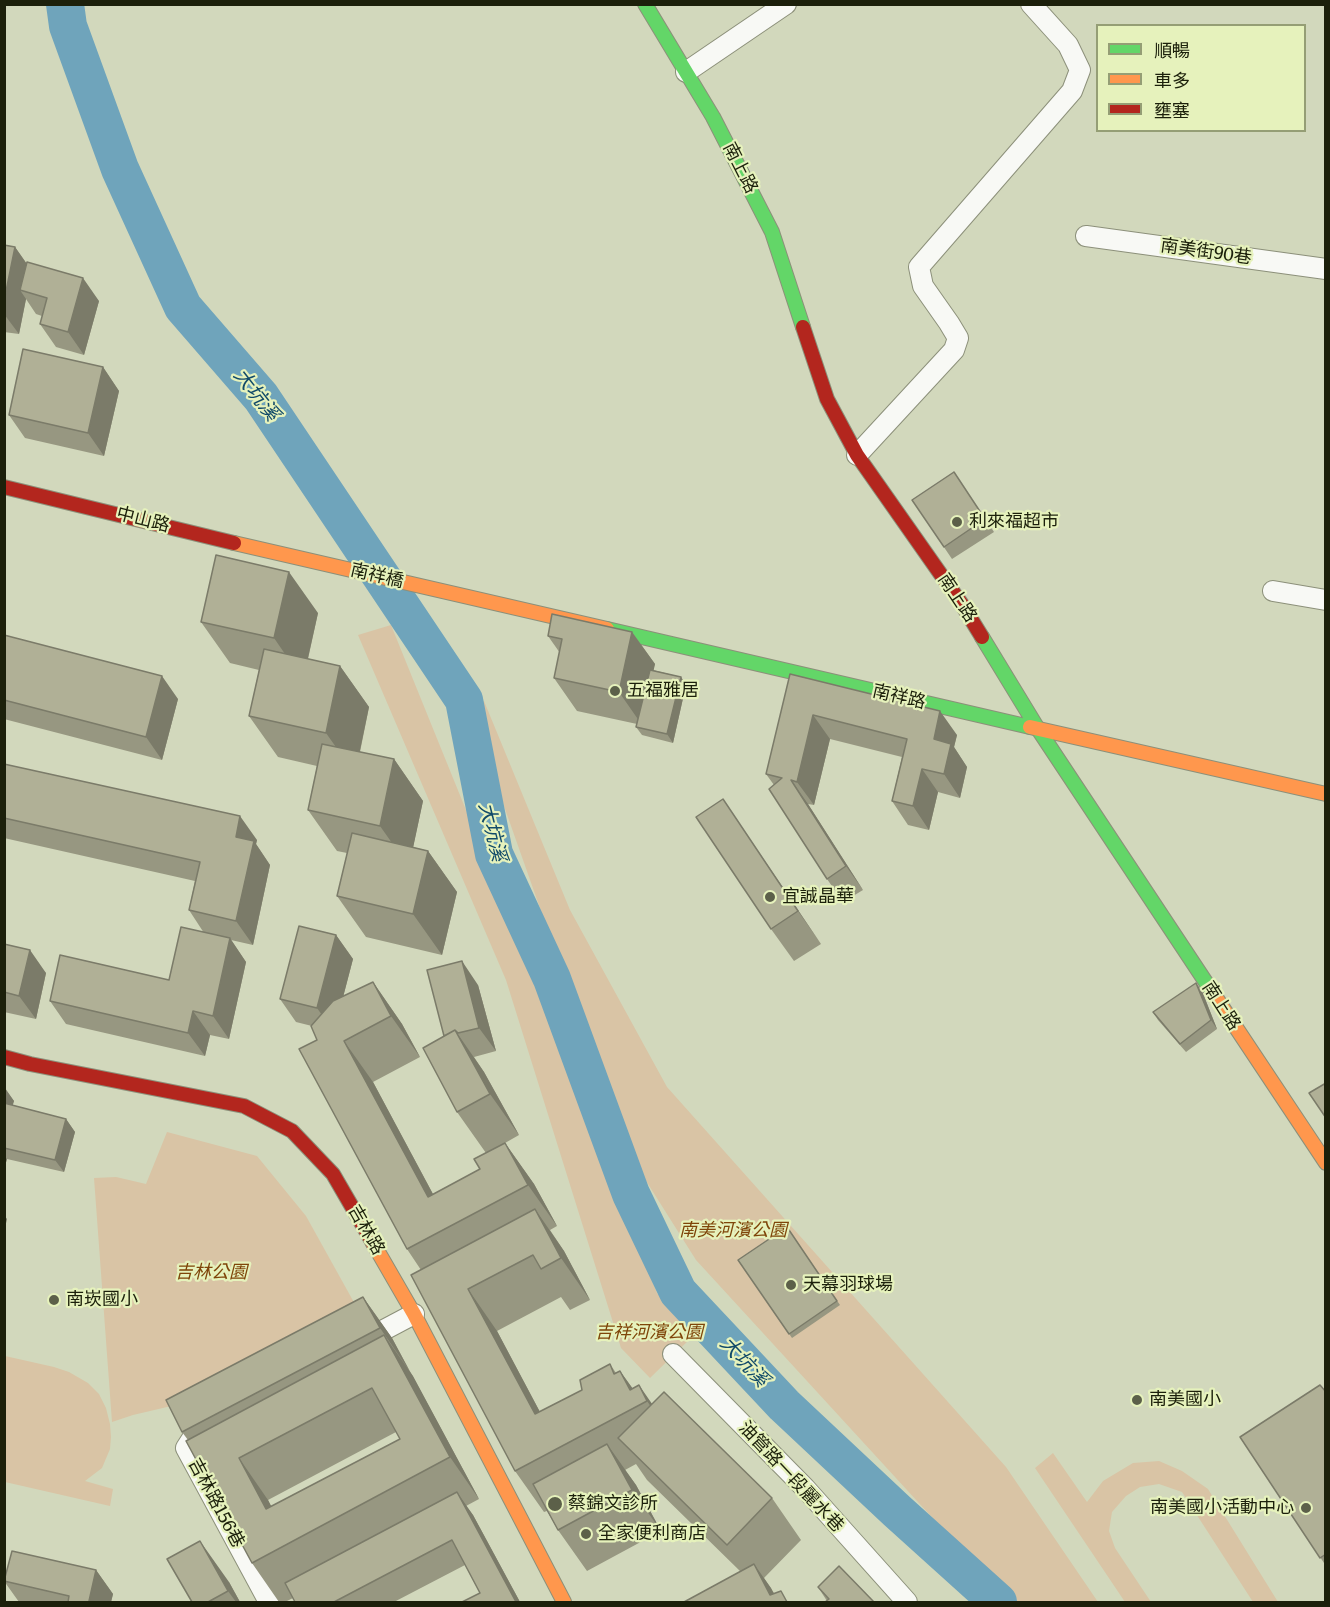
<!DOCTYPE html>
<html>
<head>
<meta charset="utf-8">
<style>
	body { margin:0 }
	#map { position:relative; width:1330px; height:1607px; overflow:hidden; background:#d2d8bc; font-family:Literata,"Noto Sans TC",serif }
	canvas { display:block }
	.frame { position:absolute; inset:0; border:6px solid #1c200b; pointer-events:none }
	.legend { position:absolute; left:1096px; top:24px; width:210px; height:108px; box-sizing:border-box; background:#e6f2bc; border:2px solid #959e75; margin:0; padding:8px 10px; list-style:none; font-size:18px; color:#1c200b }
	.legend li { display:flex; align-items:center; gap:12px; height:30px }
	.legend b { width:30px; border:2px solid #959e75 }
</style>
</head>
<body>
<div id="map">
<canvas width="1330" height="1607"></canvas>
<div class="frame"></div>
<ul class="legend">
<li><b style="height:8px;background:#63d668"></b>順暢</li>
<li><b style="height:8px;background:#ff974d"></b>車多</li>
<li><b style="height:8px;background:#b3261e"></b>壅塞</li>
</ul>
</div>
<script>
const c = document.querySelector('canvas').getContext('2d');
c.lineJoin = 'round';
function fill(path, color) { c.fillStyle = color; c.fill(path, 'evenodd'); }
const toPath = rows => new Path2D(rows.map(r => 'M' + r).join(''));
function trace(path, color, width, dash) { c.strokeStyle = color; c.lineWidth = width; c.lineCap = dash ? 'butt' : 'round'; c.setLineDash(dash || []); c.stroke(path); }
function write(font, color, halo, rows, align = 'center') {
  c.font = font + ' Literata,"Noto Sans TC",serif'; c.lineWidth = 4.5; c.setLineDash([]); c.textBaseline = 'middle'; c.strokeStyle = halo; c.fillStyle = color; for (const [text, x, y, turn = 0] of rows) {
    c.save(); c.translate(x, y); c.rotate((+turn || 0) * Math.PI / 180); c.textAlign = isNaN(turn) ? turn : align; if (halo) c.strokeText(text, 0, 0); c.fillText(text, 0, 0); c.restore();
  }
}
fill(toPath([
	[391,625,485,857,657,1293,692,1337,650,1378,621,1348,506,980,358,635],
	[484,701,570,910,667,1087,1006,1467,1098,1602,1006,1602,995,1586,696,1260,631,1157,558,959,469,707],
	[167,1132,257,1156,306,1216,361,1315,214,1396,133,1415,112,1422,94,1178,116,1177,146,1184],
	[5,1356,54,1367,69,1372,88,1383,99,1394,106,1408,110,1424,111,1437,110,1449,102,1468,85,1481,113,1489,110,1506,5,1482],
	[1053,1453,1087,1502,1103,1481,1133,1463,1159,1461,1182,1471,1208,1489,1278,1602,1253,1602,1182,1492,1159,1484,1140,1487,1126,1496,1112,1512,1109,1531,1115,1548,1151,1602,1125,1602,1035,1468]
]), '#d9c4a5');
trace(toPath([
	[65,4,68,26,120,169,183,307,261,397,464,700,494,854,552,979,631,1194,678,1292,784,1405,897,1511,998,1602]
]), '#6fa4bb', 38);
const street = toPath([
	[686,72,786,4],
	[1086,236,1326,269],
	[857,455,954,350,958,338,949,323,923,286,919,267,1072,91,1080,70,1068,45,1031,4],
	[1273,591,1326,600],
	[363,1341,414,1314],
	[673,1354,805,1488,907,1602],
	[206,1428,195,1434,186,1448,269,1602]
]);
const fast = toPath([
	[645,4,713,117,772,232,803,327],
	[607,629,1030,727],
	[982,637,1038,729,1215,996]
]);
const slow = toPath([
	[234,543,607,629],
	[1030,727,1326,794],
	[1215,996,1326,1163],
	[373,1243,414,1314,564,1602]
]);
const jam = toPath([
	[803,327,827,399,857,455,963,606,982,637],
	[4,487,234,543],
	[4,1057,30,1064,244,1106,292,1131,333,1174,373,1243]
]);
trace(street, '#8c907a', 22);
trace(fast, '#8c907a', 16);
trace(slow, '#8c907a', 16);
trace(jam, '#8c907a', 16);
trace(street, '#f8f9f5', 20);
trace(fast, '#63d668', 14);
trace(slow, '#ff974d', 14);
trace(jam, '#b3261e', 14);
fill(toPath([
	[4,245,15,247,27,264,99,301,84,355,56,347,40,324,42,316,36,314,26,299,19,334,4,332],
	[103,367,119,391,104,456,25,438,9,415],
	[954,472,994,532,952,559,912,500],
	[318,613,308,659,340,666,369,707,360,752,394,759,423,801,413,847,428,851,457,892,442,955,366,937,337,896,347,853,337,851,308,810,317,766,278,757,249,716,259,670,230,663,201,622],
	[632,632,655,664,653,670,681,677,686,685,673,743,642,735,636,727,637,724,577,711,554,678,560,653,548,636],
	[4,635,178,699,162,760,4,719],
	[790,674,957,735,954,747,967,767,960,798,938,792,929,830,908,825,892,801,902,757,830,739,814,805,808,804,863,890,843,902,827,879,774,785,766,774],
	[4,764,257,840,256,844,270,865,253,945,231,940,246,962,229,1039,210,1035,205,1056,66,1024,50,1001,169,980,204,933,189,910,195,881,4,838],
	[723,799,821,944,794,961,771,929],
	[336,935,353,959,343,997,373,982,402,1024,420,1057,373,1082,433,1194,480,1169,486,1153,457,1112,444,1036,478,985,496,1051,474,1057,484,1072,519,1135,505,1143,534,1184,557,1226,550,1230,564,1251,590,1300,570,1310,561,1297,497,1331,540,1412,582,1390,610,1364,616,1373,620,1371,633,1389,772,1498,801,1540,764,1578,774,1593,789,1602,684,1602,741,1572,647,1480,636,1464,625,1470,636,1485,661,1531,587,1571,558,1530,547,1511,544,1512,515,1471,421,1270,407,1249,312,1026,296,1022,280,999],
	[4,944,46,973,36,1019,4,1012],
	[1202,991,1217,1029,1186,1052,1158,1020,1153,1012],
	[4,1088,14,1101,12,1105,66,1119,75,1132,64,1172,7,1159,4,1169],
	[787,1227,840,1305,792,1338,738,1260],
	[363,1297,392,1338,479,1499,466,1506,473,1515,520,1602,462,1602,480,1593,465,1565,394,1602,295,1602,293,1598,285,1602,279,1602,252,1563,188,1440,182,1432],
	[396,1432,400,1439,271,1507,268,1500],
	[1326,1392,1326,1566,1240,1437],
	[96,1570,113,1594,111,1602,19,1602,4,1581],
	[229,1582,240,1602,192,1602],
	[818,1587,874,1602,827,1601]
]), '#979781');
fill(toPath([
	[15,247,31,270,20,290,26,299,19,334,4,314,4,301],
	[83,278,99,301,84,355,68,332],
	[103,367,119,391,104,456,88,433],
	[289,572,318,613,303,680,274,638],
	[632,632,655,664,642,725,619,692],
	[340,666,369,707,355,774,326,733],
	[162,676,178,699,162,760,146,737],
	[681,677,686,685,673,743,667,734],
	[940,711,957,735,954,747,967,767,960,798,944,774,934,739],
	[813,715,830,739,814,805,797,782],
	[394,759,423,801,409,867,380,826],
	[922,769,938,792,929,830,913,806],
	[791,780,808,804,863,890,846,866],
	[723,799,745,832,821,944,798,911],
	[240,816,257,840,256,844,270,865,253,945,236,921,236,837],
	[428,851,457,892,442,955,413,914],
	[336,935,353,959,334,1032,317,1008],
	[230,938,246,962,229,1039,213,1016],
	[30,950,46,973,36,1019,19,996],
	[462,961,478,985,496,1051,479,1028],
	[373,982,402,1024,420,1057,391,1016],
	[1196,983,1202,991,1217,1029,1211,1020],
	[193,1011,210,1035,205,1056,188,1033],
	[455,1030,484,1072,519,1135,490,1094],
	[344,1041,373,1082,450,1226,428,1197],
	[5,1088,14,1101,10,1115,4,1107],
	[66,1119,75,1132,64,1172,55,1160],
	[505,1143,534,1184,557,1226,528,1185],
	[4,1156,7,1159,4,1169],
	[535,1209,564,1251,590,1300,561,1258],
	[4,1215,7,1219,4,1232],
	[468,1289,497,1331,559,1448,535,1414],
	[363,1297,392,1338,409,1370,380,1328],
	[384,1335,413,1376,479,1499,450,1457],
	[620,1371,643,1403,630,1390],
	[639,1385,668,1427,676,1443,647,1401],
	[607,1444,636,1485,661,1531,632,1490],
	[239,1458,268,1500,291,1543,266,1509],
	[457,1492,473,1515,520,1602,516,1602],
	[200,1541,229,1582,240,1602,236,1602,228,1591],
	[754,1564,771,1588,778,1602,770,1595],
	[96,1570,113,1594,111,1602,90,1602,89,1601]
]), '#7b7b69');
const building = toPath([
	[4,245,15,247,4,301,4,245],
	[27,262,83,278,68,332,40,324,47,298,20,290,27,262],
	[23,349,103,367,88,433,9,415,23,349],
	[954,472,985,519,944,547,912,500,954,472],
	[216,555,289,572,274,638,201,622,216,555],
	[552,614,632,632,619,692,554,678,562,639,548,636,552,614],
	[4,635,162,676,146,737,4,700,4,635],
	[264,649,340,666,326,733,249,716,264,649],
	[650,670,681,677,667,734,636,727,650,670],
	[790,674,940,711,934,739,951,744,944,774,922,769,913,806,892,801,907,739,813,715,797,782,791,780,846,866,827,879,769,789,782,778,766,774,790,674],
	[322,744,394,759,380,826,308,810,322,744],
	[4,764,240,816,236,837,254,841,236,921,189,910,200,862,4,818,4,764],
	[723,799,798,911,771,929,696,817,723,799],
	[352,833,428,851,413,914,337,896,352,833],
	[299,926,336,935,317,1008,280,999,299,926],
	[181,927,230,938,213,1016,193,1011,188,1033,50,1001,60,955,169,980,181,927],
	[4,944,30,950,19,996,4,992,4,944],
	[462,961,479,1028,458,1033,455,1030,444,1036,427,970,462,961],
	[373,982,391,1016,344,1041,428,1197,480,1169,474,1159,505,1143,528,1185,407,1249,299,1049,317,1040,311,1026,333,1001,373,982],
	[1196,983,1211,1020,1180,1044,1153,1012,1196,983],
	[455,1030,490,1094,457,1112,423,1048,455,1030],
	[1326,1083,1326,1118,1309,1093,1326,1083],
	[4,1103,66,1119,55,1160,4,1148,4,1103],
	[535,1209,561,1258,541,1269,533,1255,468,1289,535,1414,582,1390,580,1380,610,1364,614,1374,620,1371,630,1390,639,1385,647,1401,515,1471,411,1275,535,1209],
	[787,1227,837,1301,789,1334,738,1260,787,1227],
	[363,1297,380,1328,182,1432,166,1400,363,1297],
	[384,1335,450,1457,252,1563,186,1441,384,1335],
	[372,1388,400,1439,266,1509,239,1458,372,1388],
	[1320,1385,1326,1392,1326,1554,1320,1558,1240,1437,1320,1385],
	[664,1392,772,1498,727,1545,618,1438,664,1392],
	[607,1444,632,1490,558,1530,533,1484,607,1444],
	[457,1492,516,1602,462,1602,480,1593,452,1540,334,1602,295,1602,285,1583,457,1492],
	[200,1541,228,1591,208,1602,192,1602,167,1559,200,1541],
	[12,1551,96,1570,89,1601,96,1602,68,1602,69,1596,4,1581,12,1551],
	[754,1564,770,1595,781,1591,787,1602,684,1602,754,1564],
	[839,1566,874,1602,825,1602,829,1599,818,1587,839,1566]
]);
fill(building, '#b0b096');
trace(building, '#7b7b69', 1.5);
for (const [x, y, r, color] of [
	[957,522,6,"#5c6049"],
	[615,691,6,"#5c6049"],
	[770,897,6,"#5c6049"],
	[791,1285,6,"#5c6049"],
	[54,1300,6,"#5c6049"],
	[1137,1400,6,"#5c6049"],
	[555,1504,8,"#5c6049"],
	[1306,1508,6,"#5c6049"],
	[586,1534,6,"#5c6049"]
]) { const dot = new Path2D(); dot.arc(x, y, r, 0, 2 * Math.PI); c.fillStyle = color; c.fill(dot); trace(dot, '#e6f2bc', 2); }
write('18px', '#1c200b', '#e6f2bc', [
	["南上路",740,168,63],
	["南美街90巷",1206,252,8],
	["中山路",143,520,14],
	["南祥橋",377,576,13],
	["南上路",957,598,56],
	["南祥路",899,697,13],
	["南上路",1221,1006,57],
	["吉林路",366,1230,60],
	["油管路一段麗水巷",791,1477,47],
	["吉林路156巷",216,1503,62]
]);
write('18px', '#1c200b', '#e6f2bc', [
	["利來福超市",969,522],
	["五福雅居",627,691],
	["宜誠晶華",782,897],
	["天幕羽球場",803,1285],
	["南崁國小",66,1300],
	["南美國小",1149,1400],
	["蔡錦文診所",568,1504],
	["南美國小活動中心",1294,1508,"right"],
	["全家便利商店",598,1534]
], 'left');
write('italic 18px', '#7f4509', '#e6f2bc', [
	["南美河濱公園",733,1231],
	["吉林公園",211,1273],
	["吉祥河濱公園",649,1333]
]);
write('italic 20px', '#114a69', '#e6f2bc', [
	["大坑溪",256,395,52],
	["大坑溪",492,832,76],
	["大坑溪",744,1362,47]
]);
</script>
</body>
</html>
